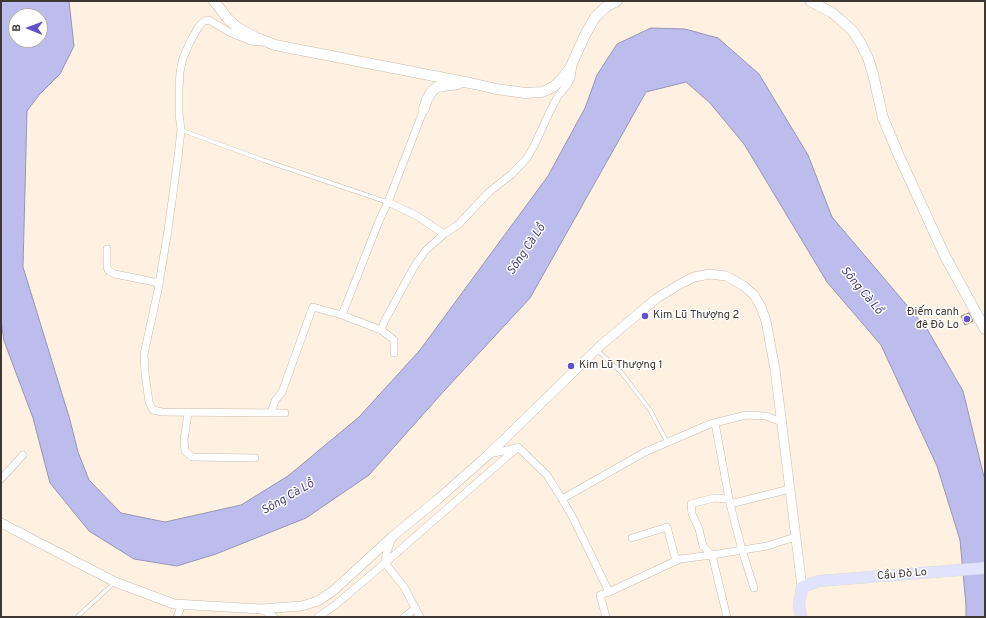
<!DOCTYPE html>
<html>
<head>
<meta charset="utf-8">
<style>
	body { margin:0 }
	#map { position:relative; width:986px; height:618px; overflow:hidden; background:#fff1e1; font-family:Overpass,sans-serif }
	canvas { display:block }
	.frame { position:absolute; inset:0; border:2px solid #3c3731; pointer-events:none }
	.north { position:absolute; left:8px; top:8px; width:40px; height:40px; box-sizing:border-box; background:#fff; border:1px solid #b1afad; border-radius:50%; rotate:271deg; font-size:11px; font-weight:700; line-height:16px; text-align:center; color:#3c3731 }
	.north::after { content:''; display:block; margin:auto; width:14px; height:18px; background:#6152ca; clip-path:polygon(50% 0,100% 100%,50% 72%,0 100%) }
</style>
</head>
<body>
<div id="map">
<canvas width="986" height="618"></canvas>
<div class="frame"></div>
<div class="north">B</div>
</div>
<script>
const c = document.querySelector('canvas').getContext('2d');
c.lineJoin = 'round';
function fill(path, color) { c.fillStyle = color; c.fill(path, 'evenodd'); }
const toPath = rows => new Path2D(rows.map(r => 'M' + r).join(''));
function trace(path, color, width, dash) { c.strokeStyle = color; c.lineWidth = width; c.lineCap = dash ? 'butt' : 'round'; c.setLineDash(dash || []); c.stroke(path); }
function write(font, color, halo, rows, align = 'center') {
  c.font = font + ' Overpass,sans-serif'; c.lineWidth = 3; c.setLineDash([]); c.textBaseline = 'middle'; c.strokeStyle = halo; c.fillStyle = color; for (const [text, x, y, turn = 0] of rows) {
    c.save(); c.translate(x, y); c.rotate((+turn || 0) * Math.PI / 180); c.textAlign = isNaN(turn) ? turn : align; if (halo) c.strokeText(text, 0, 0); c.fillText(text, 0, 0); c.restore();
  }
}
const water = toPath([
	[1,1,69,1,74,46,60,74,39,95,27,111,23,267,70,420,78,452,89,480,121,513,165,522,241,505,288,476,359,417,420,350,548,176,585,108,597,75,617,44,651,28,685,29,718,38,759,74,808,155,832,217,927,329,963,391,985,481,985,617,966,617,966,605,960,540,937,466,881,345,827,282,744,144,710,103,686,82,646,92,530,298,444,391,369,475,306,518,216,554,177,566,134,559,89,531,50,483,33,418,4,341,1,321,1,1],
	[16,16,40,16,40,40,16,40,16,16]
]);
fill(water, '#bcbded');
trace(water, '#9695b5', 1);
const building = toPath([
	[969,313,973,321,965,325,961,316,969,313]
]);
fill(building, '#ded1c2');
trace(building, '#928678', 1);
const service = toPath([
	[181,130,263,160,387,202],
	[597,350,621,372,650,410,667,442],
	[77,617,114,583]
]);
const minor = toPath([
	[259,42,251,41,229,32,209,20,204,21,199,26,190,42,183,58,180,72,179,89,179,114,181,130,178,157,168,230,158,290,144,354,145,373,149,402,153,410,162,412,285,413],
	[444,234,459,224,489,192,512,174,527,158,534,146,551,109,558,96,568,84,571,78,573,65],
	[107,249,107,267,108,270,109,271,115,274,159,283],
	[342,315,379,221,388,202,424,109],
	[381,330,385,320,414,267,425,251,444,234,417,216,388,202],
	[188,413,184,440,185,451,192,457,255,458],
	[271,413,275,401,282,392,312,309,313,307,342,315,381,330,394,340,394,353],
	[715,423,730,504,742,550,754,588],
	[518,447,547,475,562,499,573,518,609,592],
	[489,454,516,448],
	[1,479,23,455],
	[562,499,645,452,710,424,746,415,766,416,782,422],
	[730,504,790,489],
	[393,536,386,554,385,563,404,587,420,617],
	[632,538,667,527,676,561],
	[261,609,274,617],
	[177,617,182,604],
	[318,617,334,606,385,563,518,447],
	[404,617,416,608],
	[606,617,600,595,609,592,680,559,712,555,767,546,795,537],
	[727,617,712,555,703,546,699,529,692,514,691,504,714,498,729,499]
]);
const tertiary = toPath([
	[1,523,115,582,174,604,261,609,302,606,318,601,333,591,393,536,437,500,488,455,601,345,657,298,680,284,694,277,710,274,726,276,744,286,754,295,761,307,766,321,775,369,802,587]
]);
const secondary = toPath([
	[214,1,228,19,238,28,257,38,275,45,475,84,496,89,525,93,542,92,553,87,561,80,570,68,585,35,595,17,607,6,617,1],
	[810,1,831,12,842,21,852,30,860,42,868,58,873,74,883,118,899,156,945,256,985,329],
	[424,109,427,99,432,91,437,87,458,84]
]);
const primary = toPath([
	[801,617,799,605,802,587,819,581,985,568]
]);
trace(service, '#c8bbac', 4.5);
trace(minor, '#c8bbac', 8);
trace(tertiary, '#c8bbac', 10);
trace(secondary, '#c8bbac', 11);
trace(primary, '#dcdbda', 12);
trace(service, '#fff', 3.5);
trace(minor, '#fff', 7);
trace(tertiary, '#fff', 9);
trace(secondary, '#fff', 10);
trace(primary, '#e1e2fb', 11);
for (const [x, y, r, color] of [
	[645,316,4,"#6152ca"],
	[967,319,4,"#6152ca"],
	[571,366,4,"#6152ca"]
]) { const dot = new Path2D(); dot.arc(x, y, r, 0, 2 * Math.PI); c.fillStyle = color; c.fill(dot); trace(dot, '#fff', 1.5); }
write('11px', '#3c3731', '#fff', [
	["Điếm canh",959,313,"right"],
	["đê Đò Lo",959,326,"right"],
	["Kim Lũ Thượng 2",653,316],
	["Kim Lũ Thượng 1",579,366]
], 'left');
write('11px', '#3c3731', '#fff', [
	["Cầu Đò Lo",902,575,-5]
]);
write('italic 12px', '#433f7a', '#fff', [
	["Sông Cà Lồ",527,250,-56],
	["Sông Cà Lồ",861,291,50],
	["Sông Cà Lồ",288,498,-30]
]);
</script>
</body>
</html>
